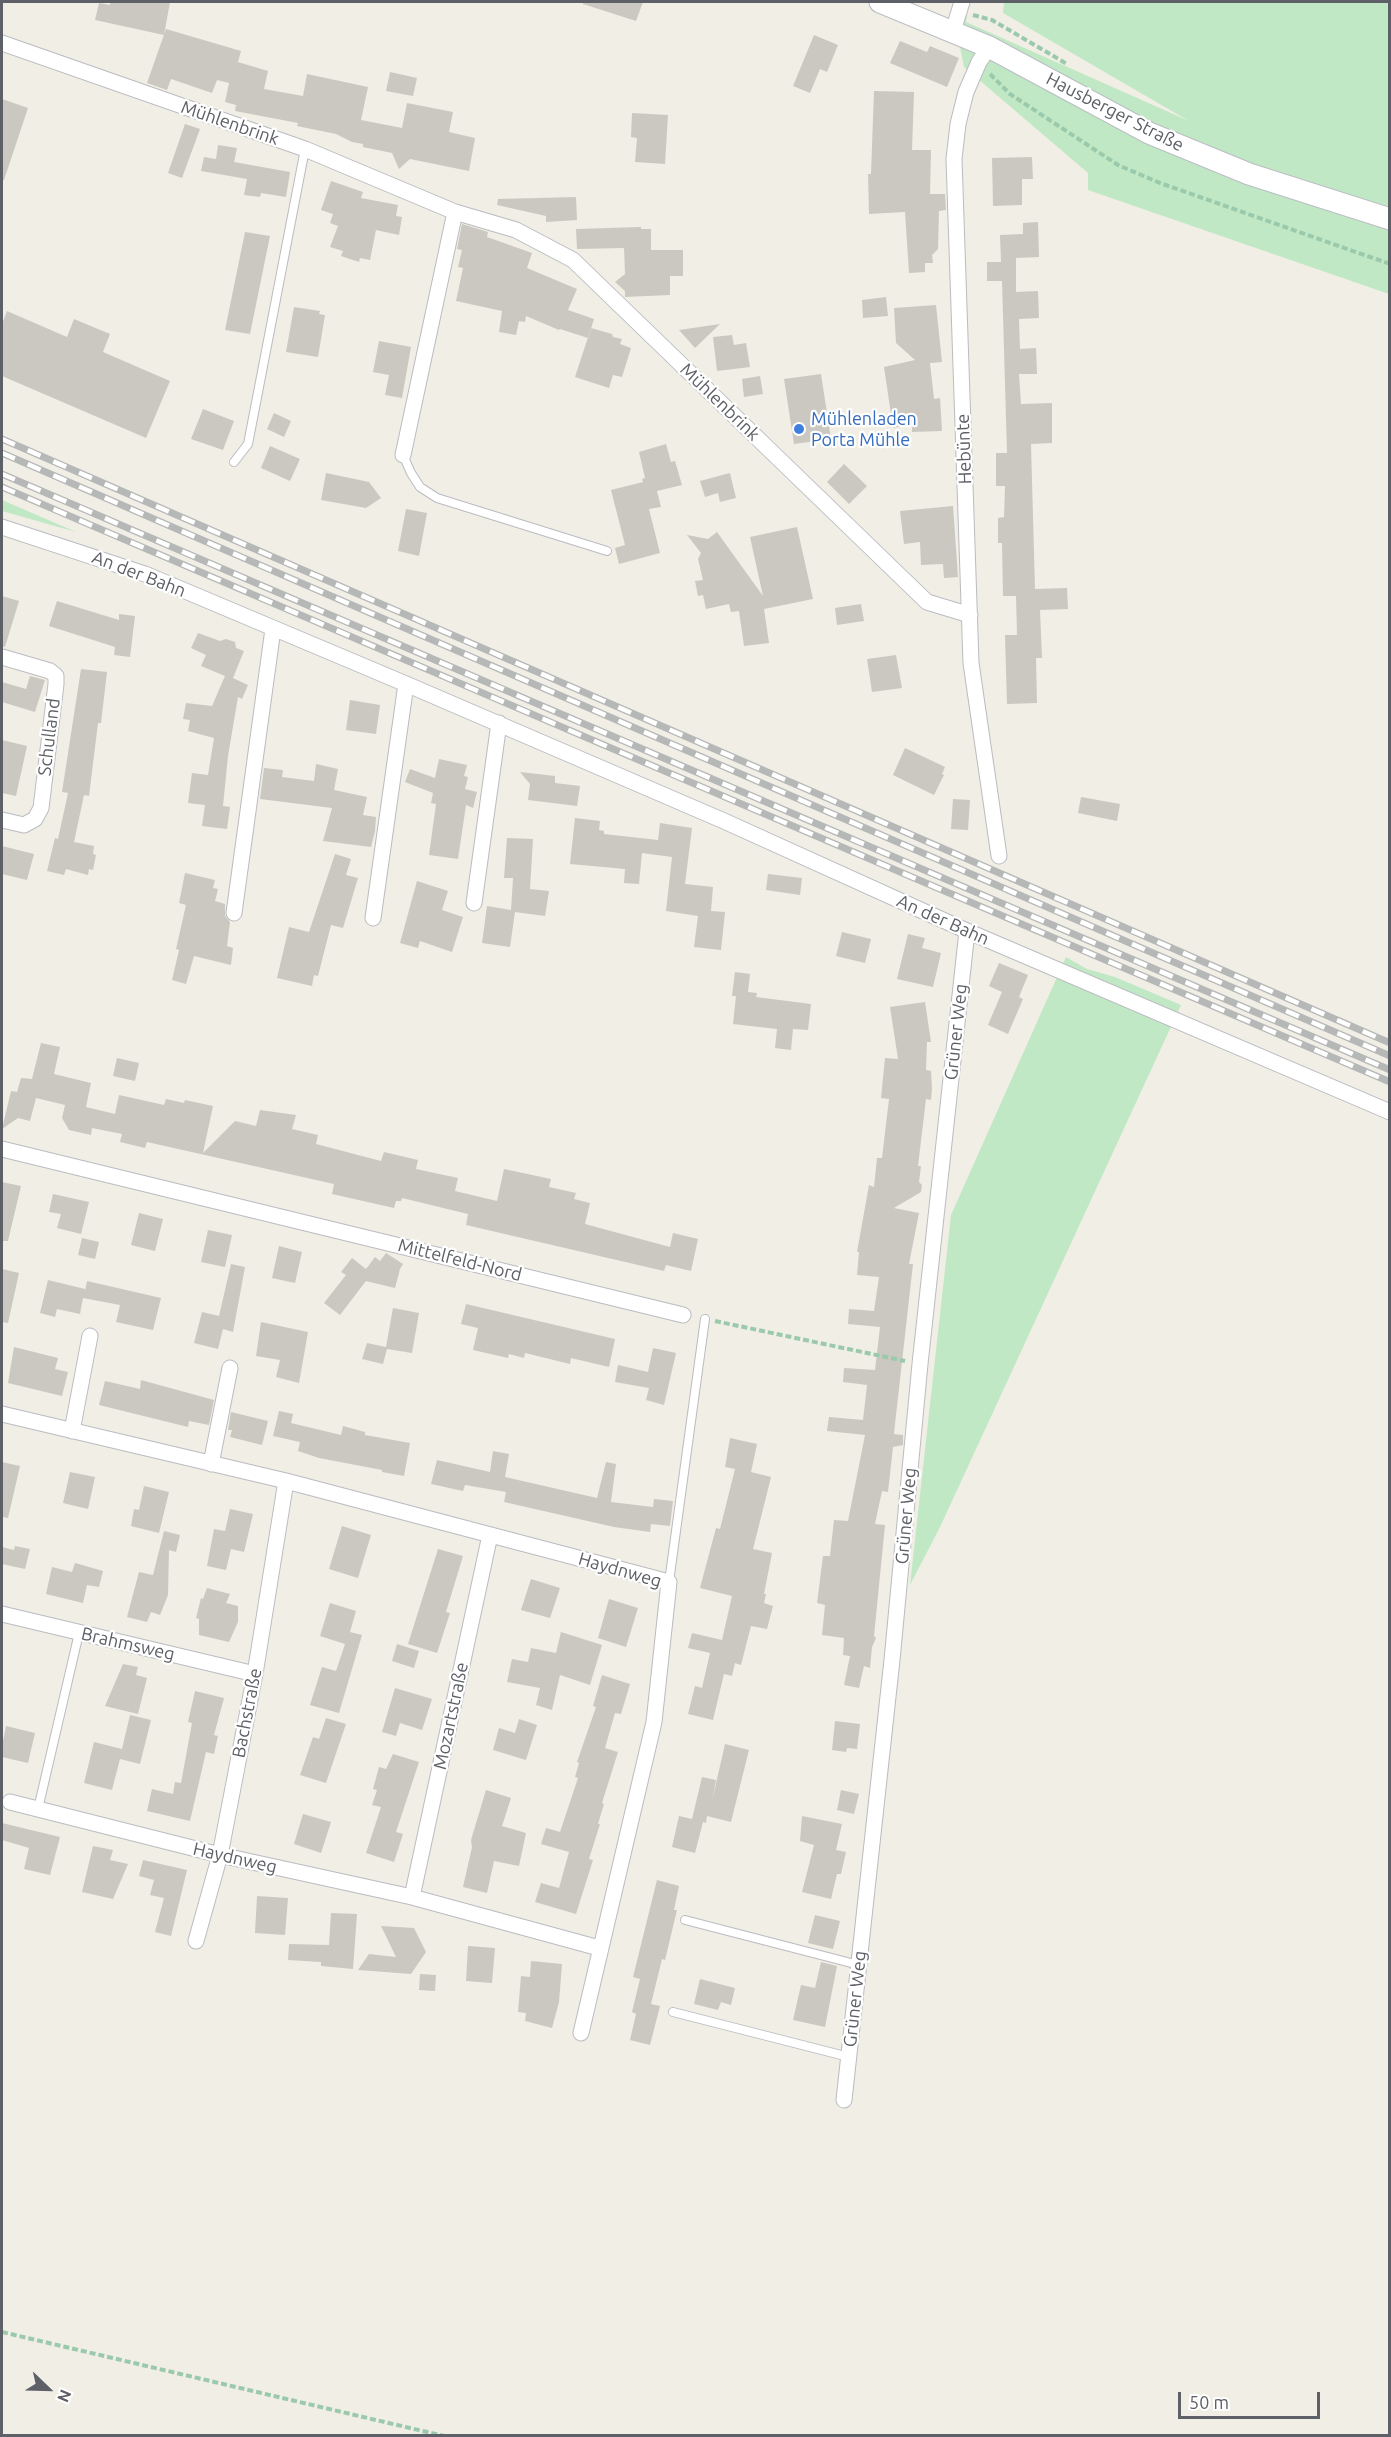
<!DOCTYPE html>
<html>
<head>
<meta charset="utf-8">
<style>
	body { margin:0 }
	#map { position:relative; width:1391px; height:2437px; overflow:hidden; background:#f0eee5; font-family:Ubuntu,sans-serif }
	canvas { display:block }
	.frame { position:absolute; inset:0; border:3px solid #5d6066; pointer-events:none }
	.north { position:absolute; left:18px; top:2359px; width:60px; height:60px; -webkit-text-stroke:4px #fff; paint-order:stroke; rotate:113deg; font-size:16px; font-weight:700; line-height:24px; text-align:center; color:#5d6066 }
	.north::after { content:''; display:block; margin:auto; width:21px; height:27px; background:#5d6066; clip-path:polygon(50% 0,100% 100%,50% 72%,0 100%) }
	.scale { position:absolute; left:1178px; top:2392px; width:142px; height:27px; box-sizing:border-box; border:3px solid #5d6066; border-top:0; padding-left:8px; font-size:18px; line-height:21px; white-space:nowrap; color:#5d6066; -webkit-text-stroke:4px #fff; paint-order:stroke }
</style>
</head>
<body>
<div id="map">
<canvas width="1391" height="2437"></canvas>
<div class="frame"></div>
<div class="north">N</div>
<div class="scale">50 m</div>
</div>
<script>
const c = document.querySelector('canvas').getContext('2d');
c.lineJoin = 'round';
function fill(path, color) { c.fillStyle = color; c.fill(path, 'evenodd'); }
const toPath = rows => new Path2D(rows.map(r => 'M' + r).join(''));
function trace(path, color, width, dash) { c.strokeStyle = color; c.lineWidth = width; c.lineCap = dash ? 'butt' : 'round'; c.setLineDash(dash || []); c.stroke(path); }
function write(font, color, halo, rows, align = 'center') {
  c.font = font + ' Ubuntu,sans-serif'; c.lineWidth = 4.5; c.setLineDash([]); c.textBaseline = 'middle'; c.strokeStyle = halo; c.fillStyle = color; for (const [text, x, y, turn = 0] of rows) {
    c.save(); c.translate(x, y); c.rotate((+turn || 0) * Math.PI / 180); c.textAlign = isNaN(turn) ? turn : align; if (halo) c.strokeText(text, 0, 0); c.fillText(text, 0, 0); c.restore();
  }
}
fill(toPath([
	[954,2,969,2,966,22,1189,121,1003,13,1004,2,1389,2,1389,294,1088,190,1088,173,964,67,954,17],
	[2,500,76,532,2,511],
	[1066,957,1087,969,1115,977,1181,1005,940,1527,910,1585,951,1215]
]), '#c1e8c4');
fill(toPath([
	[110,2,170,2,164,35,95,20,99,3,110,5],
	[583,2,643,2,636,21,583,4],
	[166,29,241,51,238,62,268,71,264,89,303,96,307,74,368,87,361,120,402,128,407,103,453,112,449,132,475,138,469,171,410,159,399,169,392,153,363,147,363,144,352,142,336,134,297,126,298,123,235,111,236,105,225,102,229,83,217,80,212,93,171,79,167,90,147,83],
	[814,35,838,45,827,72,820,69,810,93,793,86],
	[900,41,927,52,930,46,959,58,947,87,890,63],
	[390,72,417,78,413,96,386,91],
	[874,91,914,92,912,150,931,150,930,194,945,194,946,210,939,211,938,249,932,255,933,263,925,263,925,272,909,273,905,212,869,214,868,174,871,174],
	[2,99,28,108,4,180,2,180],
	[632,113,668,115,665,164,635,162,637,138,631,137],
	[185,124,200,129,182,178,168,173],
	[218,145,237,148,234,162,290,172,286,197,261,193,260,197,244,195,247,179,201,171,204,157,216,159],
	[1032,157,1033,179,1022,179,1022,205,993,206,992,158],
	[331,181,363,192,361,198,398,205,396,216,402,217,399,235,376,230,370,260,360,258,359,262,341,256,343,251,330,247,338,226,330,223,333,214,321,210],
	[576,197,577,220,546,222,546,216,497,205,498,199],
	[1038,222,1039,257,1016,258,1016,292,1038,291,1039,318,1019,319,1020,349,1036,348,1037,374,1019,374,1021,404,1052,403,1052,443,1031,444,1035,589,1067,588,1068,609,1040,610,1042,658,1036,658,1037,703,1007,704,1005,635,1017,635,1016,596,1003,596,1002,543,998,543,998,518,1004,517,1005,486,996,486,996,453,1007,453,1002,281,987,281,987,262,1001,262,1000,235,1023,234,1023,223],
	[462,224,488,232,487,237,532,253,527,268,577,289,568,310,594,319,588,338,560,329,559,330,526,316,525,322,519,321,516,335,499,332,502,311,456,301,463,268,458,267,462,250,457,249],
	[641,227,641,229,651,229,651,250,683,250,683,276,670,276,670,295,625,297,625,291,615,282,625,274,624,248,577,249,576,229],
	[245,232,270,236,250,334,225,330],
	[886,297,888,316,863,318,862,300],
	[936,305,942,362,930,363,934,399,940,398,942,431,912,432,912,424,893,428,884,367,915,360,896,343,894,308],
	[294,307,320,311,319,314,325,315,318,357,286,352],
	[7,311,67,337,74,319,110,334,103,352,170,381,146,438,2,376,2,324],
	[720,324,695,348,679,330],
	[591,328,612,334,613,337,622,339,620,344,631,348,622,377,613,375,609,388,575,377],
	[732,335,734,345,746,343,750,367,717,371,713,337],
	[379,341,411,347,402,398,385,395,389,375,373,372],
	[821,374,831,439,794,444,784,379],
	[760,376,763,394,744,397,742,379],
	[203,409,234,421,223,450,191,439],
	[274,413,291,421,284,437,267,429],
	[666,444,671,462,675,461,682,485,657,491,661,507,649,509,660,553,619,564,615,548,625,545,611,490,643,482,642,479,645,478,639,452],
	[270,446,300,459,290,481,261,468],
	[844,464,867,486,849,504,827,482],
	[326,473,369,482,381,498,366,508,321,500],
	[730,473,736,498,720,502,718,493,705,497,700,481],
	[953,506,958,577,944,578,943,564,921,565,920,542,904,544,900,511],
	[406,509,427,513,419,556,398,551],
	[797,527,813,599,764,609,769,643,744,646,739,611,731,612,729,604,706,609,703,595,698,596,695,581,703,580,698,559,701,553,687,535,708,539,717,532,763,596,750,537],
	[2,596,19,601,5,647,2,646],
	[57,601,119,620,119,614,135,616,130,657,114,655,115,647,49,626],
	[861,604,864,621,837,625,835,608],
	[198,633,220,641,226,639,235,642,236,648,244,651,233,678,248,685,242,699,238,697,228,756,223,806,230,807,227,829,202,826,205,805,188,803,192,773,208,775,214,738,188,731,190,720,183,719,186,703,212,706,225,676,201,666,206,655,191,648],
	[896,655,902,688,872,692,867,659],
	[81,669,107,672,101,723,98,723,89,796,84,795,74,842,94,846,93,854,96,855,93,870,89,869,88,875,66,869,64,875,47,871,55,838,58,839,68,793,62,792],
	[30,676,45,680,35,712,2,702,2,682,26,689],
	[350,700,380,705,376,734,346,730],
	[2,740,27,746,16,796,2,793],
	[905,748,945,767,942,774,944,775,934,795,893,775],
	[439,759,467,765,464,776,468,777,465,789,477,792,473,808,466,805,458,859,429,855,436,804,431,803,433,793,405,782,410,769,435,778],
	[316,764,338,769,334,790,367,797,363,815,376,817,375,831,371,847,323,841,332,808,260,799,264,768,283,770,282,777,314,781],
	[520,772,555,776,555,783,580,786,577,806,528,800,530,784],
	[1081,797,1120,804,1117,821,1078,813],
	[953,799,970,800,968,830,951,829],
	[575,818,600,821,599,830,604,831,604,834,658,840,660,823,692,828,685,884,713,887,711,911,725,912,721,950,694,947,698,916,666,911,672,857,642,853,639,884,624,883,625,869,570,864],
	[507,838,533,839,530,889,549,891,545,916,515,912,510,947,482,943,487,906,511,910,513,878,504,878],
	[2,846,34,854,27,880,2,874],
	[335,854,351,859,346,875,358,878,343,928,331,925,318,976,314,975,312,986,277,978,289,927,309,932],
	[185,873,215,880,213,888,218,889,215,901,225,904,225,916,230,922,227,946,233,948,231,965,194,956,186,984,172,980,179,950,176,949,186,905,179,903],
	[768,874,802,878,800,895,766,890],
	[417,881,448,891,442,910,463,917,452,952,420,941,418,948,400,943],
	[842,932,871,939,865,963,836,956],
	[908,934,925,938,922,948,941,953,933,987,897,979],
	[999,963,1028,975,1019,997,1023,999,1008,1034,988,1025,1002,992,989,986],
	[735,972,750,974,748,992,757,993,756,997,811,1004,808,1030,793,1029,791,1050,775,1048,777,1029,733,1024,736,996,732,996],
	[925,1002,931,1042,927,1042,926,1070,931,1071,932,1089,931,1100,926,1099,918,1166,921,1166,919,1182,922,1185,921,1192,894,1208,919,1213,909,1264,913,1264,895,1424,894,1434,903,1435,903,1445,893,1447,888,1492,882,1491,875,1524,885,1525,874,1636,876,1638,872,1647,870,1668,864,1666,859,1688,844,1685,850,1656,843,1655,844,1638,822,1635,825,1605,817,1603,823,1556,830,1556,834,1520,848,1521,865,1435,827,1431,829,1417,863,1420,867,1385,843,1382,844,1368,875,1370,880,1327,848,1324,849,1309,874,1311,879,1277,857,1275,859,1252,857,1252,869,1185,874,1187,877,1158,882,1158,889,1099,881,1098,885,1058,898,1059,890,1007],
	[41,1043,60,1047,54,1074,91,1083,86,1107,115,1114,119,1095,164,1105,166,1099,184,1103,185,1100,213,1106,203,1153,235,1121,256,1126,260,1110,296,1115,292,1129,318,1135,316,1144,381,1161,384,1152,418,1160,416,1169,458,1178,455,1191,497,1201,504,1169,551,1179,549,1187,576,1193,574,1199,590,1203,585,1224,670,1247,673,1233,698,1239,691,1271,666,1265,664,1271,466,1225,468,1214,402,1198,401,1201,396,1201,394,1208,332,1194,334,1184,147,1142,145,1148,120,1142,122,1134,92,1128,91,1135,69,1130,62,1118,65,1105,36,1098,30,1121,18,1118,2,1129,11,1091,17,1092,21,1078,32,1079],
	[117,1058,139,1063,135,1081,113,1076],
	[2,1182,21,1186,8,1241,2,1241],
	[53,1194,89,1202,81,1234,57,1228,61,1214,49,1212],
	[139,1213,163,1219,155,1251,131,1245],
	[208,1230,232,1235,225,1267,201,1262],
	[82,1238,99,1242,95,1259,78,1255],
	[279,1246,302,1252,295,1283,272,1278],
	[386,1253,403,1264,400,1269,395,1288,366,1281,340,1315,324,1303,346,1275,341,1272,352,1258,366,1269,375,1257,380,1261],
	[231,1264,245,1267,233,1332,223,1329,218,1349,194,1343,202,1312,219,1316],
	[2,1269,19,1273,8,1323,2,1322],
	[48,1280,85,1289,85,1291,87,1281,161,1298,153,1330,116,1322,120,1305,83,1298,80,1314,57,1309,55,1317,40,1313],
	[466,1304,615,1339,609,1367,571,1358,570,1364,525,1353,524,1358,509,1354,508,1358,473,1350,478,1328,461,1324],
	[393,1308,419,1313,412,1353,387,1349,383,1364,362,1359,367,1343,386,1347],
	[261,1322,308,1332,299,1383,276,1377,280,1360,256,1356],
	[14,1347,58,1358,55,1369,68,1372,62,1396,8,1383],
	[653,1348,676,1353,664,1405,646,1400,649,1388,615,1382,618,1365,648,1372],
	[141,1380,214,1400,209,1425,189,1421,188,1427,99,1405,105,1381,140,1389],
	[279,1411,293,1414,291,1423,341,1435,343,1426,365,1432,365,1435,410,1443,404,1476,382,1472,382,1470,319,1458,298,1451,300,1442,273,1436],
	[231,1412,268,1421,262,1445,230,1437,232,1430,228,1430],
	[730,1438,757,1444,751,1472,771,1477,753,1549,772,1553,764,1594,766,1594,764,1603,773,1606,767,1629,751,1626,741,1665,735,1663,732,1676,724,1674,713,1720,688,1714,695,1686,702,1688,710,1653,688,1648,692,1633,722,1640,732,1596,700,1588,716,1528,720,1529,735,1469,725,1467],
	[493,1451,509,1454,505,1477,597,1498,606,1462,616,1464,611,1502,653,1507,654,1499,673,1501,670,1526,651,1524,650,1532,614,1527,504,1502,506,1492,465,1485,463,1491,431,1484,437,1460,490,1472],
	[2,1462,20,1466,8,1518,2,1517],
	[70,1472,95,1477,88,1509,63,1503],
	[144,1486,169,1492,159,1533,131,1526,134,1509,139,1510],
	[230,1509,253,1514,244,1552,231,1549,226,1570,207,1566,214,1529,225,1531],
	[342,1526,371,1535,358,1578,329,1569],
	[164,1531,180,1535,176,1552,169,1550,168,1595,160,1615,151,1612,147,1622,127,1617,139,1572,153,1575],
	[15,1546,30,1549,25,1569,2,1564,2,1547,14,1550],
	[438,1549,463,1556,446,1612,450,1613,437,1653,408,1644],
	[75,1563,103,1571,99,1587,87,1585,83,1603,46,1594,52,1567,72,1572],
	[531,1579,560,1588,550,1618,521,1610],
	[207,1588,230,1594,226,1603,238,1606,238,1622,229,1642,199,1635,199,1619,196,1618,201,1598,203,1599],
	[609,1599,638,1608,626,1647,598,1638],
	[330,1603,356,1611,350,1632,362,1635,339,1713,310,1705,322,1667,336,1671,345,1644,320,1636],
	[561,1632,602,1645,590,1685,560,1675,552,1710,536,1705,540,1688,507,1682,512,1659,528,1662,531,1648,556,1653],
	[397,1644,419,1651,414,1668,392,1661],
	[123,1664,138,1667,136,1675,147,1678,138,1714,105,1706],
	[602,1675,630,1684,621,1714,615,1713,605,1748,618,1752,602,1803,604,1804,598,1824,600,1824,589,1859,593,1860,576,1914,535,1902,541,1883,559,1888,569,1852,541,1844,546,1828,560,1832,578,1778,575,1777,579,1763,577,1762,596,1707,593,1706],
	[395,1688,432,1699,422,1730,400,1723,396,1736,382,1732],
	[195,1691,224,1698,214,1735,218,1736,214,1754,206,1752,190,1821,147,1811,152,1789,173,1794,175,1782,181,1783,192,1723,188,1722],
	[130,1715,151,1720,140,1764,120,1759,112,1790,84,1783,94,1742,122,1749],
	[326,1718,346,1724,326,1783,300,1775,313,1737,319,1739],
	[519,1719,537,1725,526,1760,493,1750,499,1728,515,1733],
	[835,1721,860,1724,857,1749,847,1748,846,1752,832,1750],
	[6,1726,35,1733,28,1763,2,1757,2,1746],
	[725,1744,749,1750,731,1822,707,1816,706,1823,703,1822,695,1853,672,1847,679,1816,692,1819,702,1777,716,1780,712,1801],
	[393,1754,419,1762,396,1832,403,1834,394,1862,366,1853,381,1807,372,1805,377,1790,373,1789,379,1767,386,1769],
	[486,1790,511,1798,502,1826,526,1833,519,1866,494,1861,487,1893,463,1887,472,1847,471,1840],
	[841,1790,859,1794,854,1814,837,1810],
	[303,1814,331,1822,321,1853,294,1844],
	[802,1816,842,1824,836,1850,846,1852,841,1874,837,1874,831,1899,802,1892,814,1845,800,1841],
	[2,1823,60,1837,50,1875,24,1869,29,1848,2,1840],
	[93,1846,113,1850,110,1860,128,1864,113,1899,82,1892],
	[143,1860,187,1870,171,1936,155,1932,164,1898,150,1895,154,1880,139,1876],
	[657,1880,679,1886,674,1910,677,1910,665,1960,662,1959,651,2004,660,2006,650,2045,630,2040,636,2014,632,2012,640,1979,633,1977],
	[257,1896,288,1898,285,1935,255,1933],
	[331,1913,357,1914,353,1969,321,1966,321,1962,288,1960,289,1944,329,1945],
	[815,1915,840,1921,833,1949,808,1943],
	[381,1926,414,1928,426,1952,411,1974,358,1970,369,1954,396,1957],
	[468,1946,495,1948,492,1983,466,1981],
	[531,1961,562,1964,559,2002,552,2028,525,2021,526,2013,518,2012,521,1976,530,1977],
	[821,1962,837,1966,825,2027,793,2020,801,1985,815,1988],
	[420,1974,436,1975,435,1991,419,1990],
	[700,1979,735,1988,731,2005,721,2002,718,2010,694,2004]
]), '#cbc8c2');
const service = toPath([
	[403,455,411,473,420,487,437,498,607,551],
	[234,462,248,444,305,149],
	[669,1582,705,1319],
	[38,1809,79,1633],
	[685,1920,859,1965],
	[673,2012,849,2057]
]);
const minor = toPath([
	[953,31,962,2],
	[2,43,305,149,455,212,516,230,573,260,927,602,970,615],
	[989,47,979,62,966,92,958,124,954,159,971,663,999,856],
	[403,455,455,212],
	[2,527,145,574,406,684,724,821,967,931,1390,1112],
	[2,657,50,671,56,676,56,684,41,808,35,819,24,825,2,820],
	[474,903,499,723],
	[234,913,273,629],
	[373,918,406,684],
	[2,1149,683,1315],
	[2,1414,286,1481,669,1582,654,1722,581,2033],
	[72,1431,90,1336],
	[211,1464,230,1368],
	[2,1614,255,1674],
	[10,1802,220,1855,412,1897,599,1948],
	[412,1897,490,1535],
	[196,1941,220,1855,255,1674,286,1481],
	[844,2100,892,1660,920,1364,967,931]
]);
const secondary = toPath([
	[880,2,989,47,1149,133,1249,174,1390,219]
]);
trace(service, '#babcc1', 10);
trace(minor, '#babcc1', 17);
trace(secondary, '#babdc3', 23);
trace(toPath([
	[973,15,992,20,1067,64],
	[990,74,1010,94,1118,165,1160,183,1390,264],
	[715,1321,905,1361],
	[2,2332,444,2436]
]), '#9ac9ab', 4, [6, 3]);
trace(service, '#fff', 8);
trace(minor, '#fff', 15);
trace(secondary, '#fff', 21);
const rail = toPath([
	[2,439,1390,1043],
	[2,453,1390,1056],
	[2,474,1390,1070],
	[2,487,1390,1082]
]);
trace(rail, '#b6b7b7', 7);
trace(rail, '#fff', 4.5, [14]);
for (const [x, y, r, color] of [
	[799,429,6,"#3f7fe0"]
]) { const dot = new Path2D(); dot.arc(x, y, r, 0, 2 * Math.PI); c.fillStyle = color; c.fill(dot); trace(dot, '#fff', 2); }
write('18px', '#5d6066', '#fff', [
	["Hausberger Straße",1115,112,27],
	["Mühlenbrink",230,123,19],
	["Mühlenbrink",720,402,44],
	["Hebünte",964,449,-92],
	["An der Bahn",139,574,21],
	["Schulland",49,737,-83],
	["An der Bahn",943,920,24],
	["Grüner Weg",956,1032,-84],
	["Mittelfeld-Nord",460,1260,14],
	["Grüner Weg",906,1516,-85],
	["Haydnweg",620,1570,16],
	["Brahmsweg",128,1644,13],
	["Bachstraße",247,1713,-79],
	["Mozartstraße",451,1716,-78],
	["Haydnweg",235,1858,13],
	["Grüner Weg",855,1999,-84]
]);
write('18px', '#366cbe', '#fff', [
	["Mühlenladen",811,419],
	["Porta Mühle",811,440]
], 'left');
</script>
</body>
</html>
